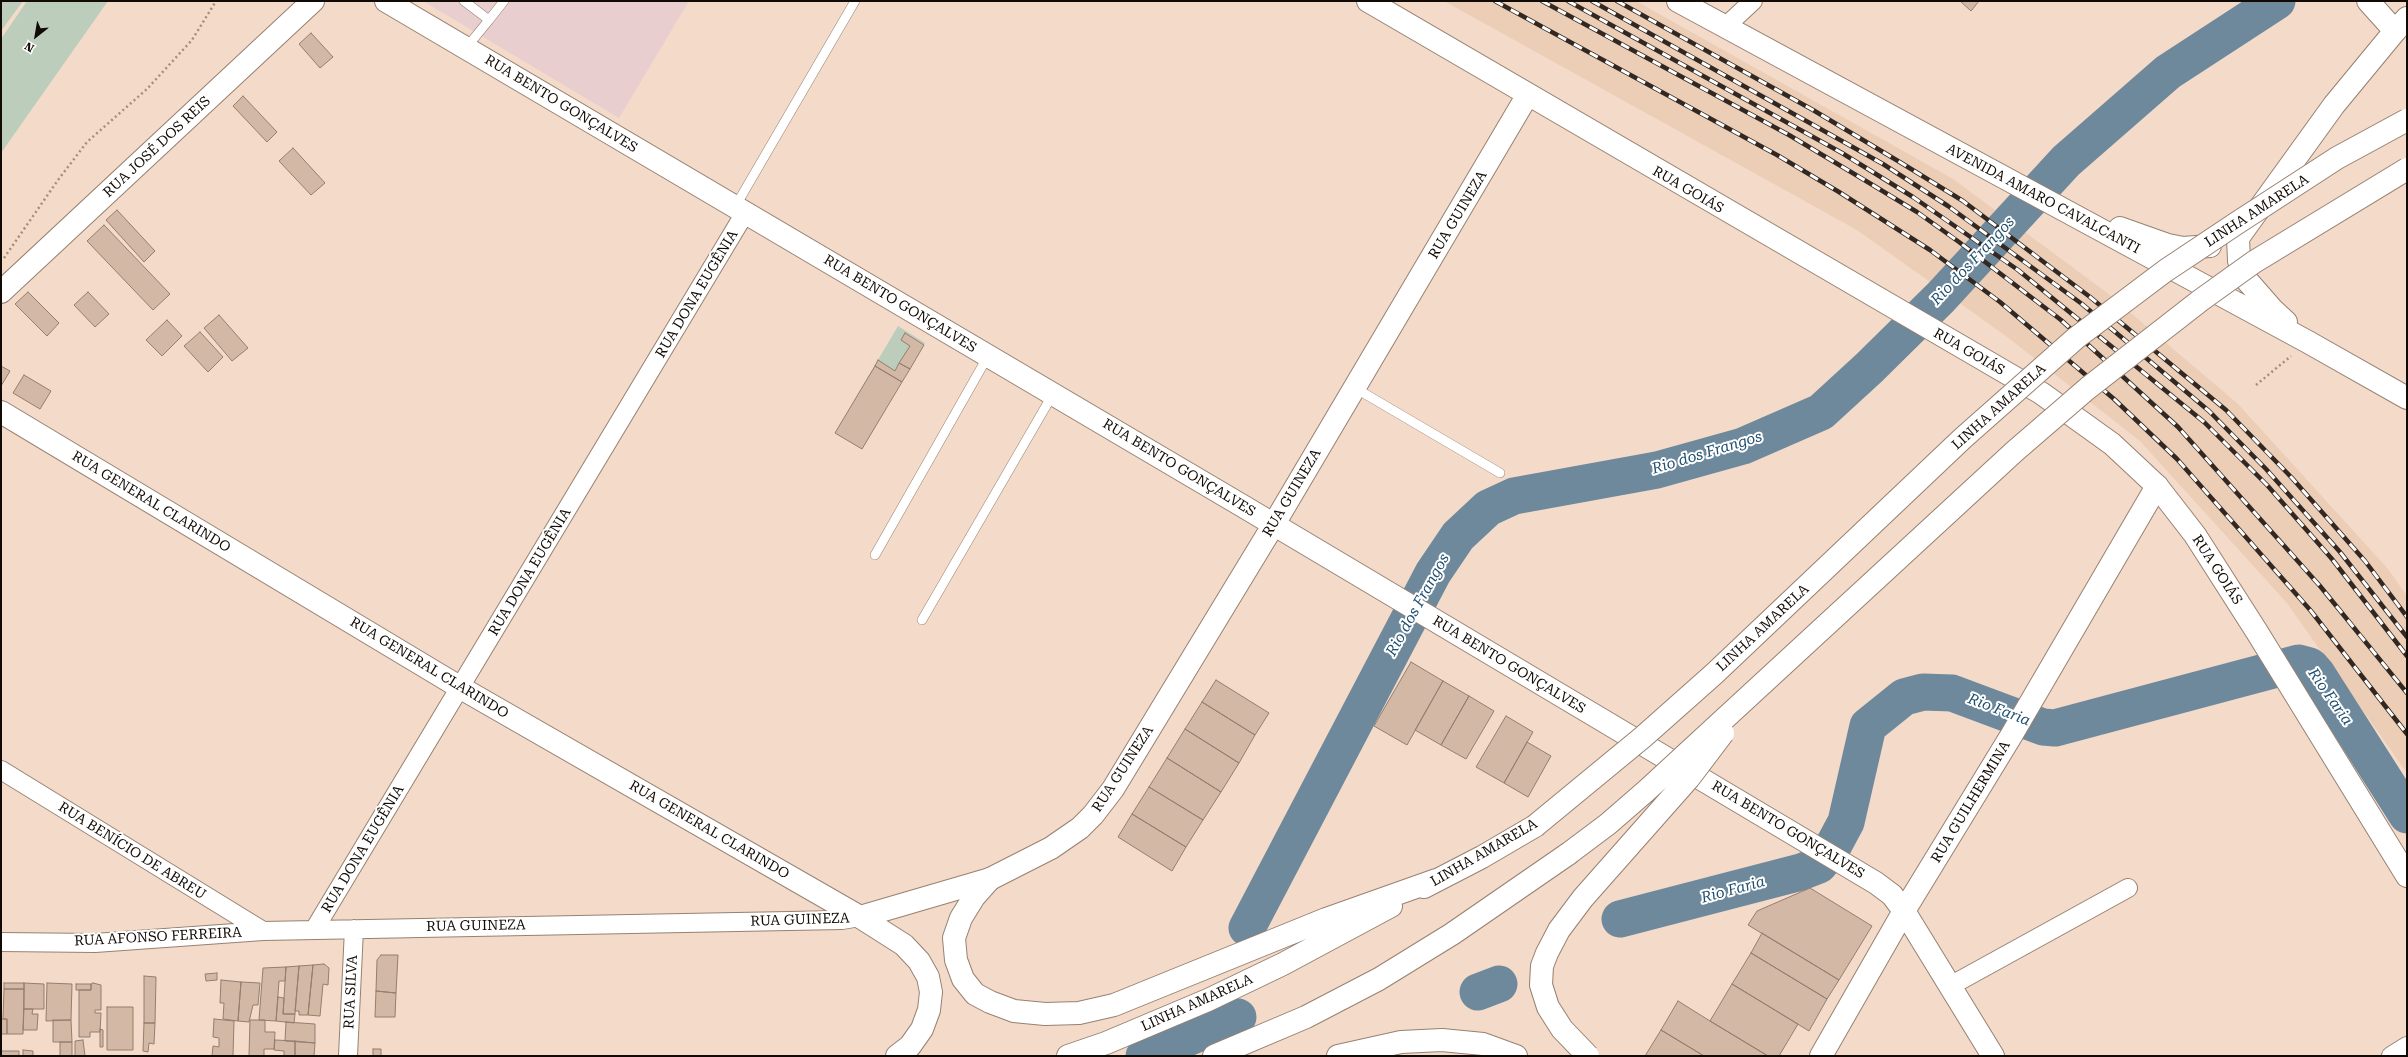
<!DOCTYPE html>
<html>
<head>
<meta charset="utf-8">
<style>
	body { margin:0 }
	#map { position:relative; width:2408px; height:1057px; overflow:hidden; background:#f3dac9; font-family:"Roboto Serif",serif }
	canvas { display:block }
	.frame { position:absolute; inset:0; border:2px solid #110a05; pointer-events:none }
	.north { position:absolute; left:16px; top:16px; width:40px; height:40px; -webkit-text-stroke:3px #fff; paint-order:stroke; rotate:211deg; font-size:11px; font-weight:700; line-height:16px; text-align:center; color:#110a05 }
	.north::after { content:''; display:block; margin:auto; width:14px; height:18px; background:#110a05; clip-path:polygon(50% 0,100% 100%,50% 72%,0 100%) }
</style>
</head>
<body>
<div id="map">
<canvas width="2408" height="1057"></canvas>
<div class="frame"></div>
<div class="north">N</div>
</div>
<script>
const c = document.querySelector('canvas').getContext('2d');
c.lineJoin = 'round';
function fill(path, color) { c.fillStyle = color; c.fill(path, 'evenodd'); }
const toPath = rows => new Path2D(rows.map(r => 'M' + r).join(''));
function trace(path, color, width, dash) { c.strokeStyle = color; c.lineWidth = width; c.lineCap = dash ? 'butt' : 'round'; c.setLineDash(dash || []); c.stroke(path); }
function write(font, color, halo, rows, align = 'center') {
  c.font = font + ' "Roboto Serif",serif'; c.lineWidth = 4; c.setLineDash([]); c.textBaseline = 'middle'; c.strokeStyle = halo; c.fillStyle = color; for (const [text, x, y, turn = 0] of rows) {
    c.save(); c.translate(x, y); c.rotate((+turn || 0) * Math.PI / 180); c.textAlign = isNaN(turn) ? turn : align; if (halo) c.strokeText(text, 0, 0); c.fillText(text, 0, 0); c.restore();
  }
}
fill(toPath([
	[1444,1,1636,1,1953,179,2106,292,2238,404,2388,569,2407,596,2407,773,2287,603,2140,441,2006,336,1857,230]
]), '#eccdb6');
fill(toPath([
	[423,1,689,1,619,118]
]), '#e9cecf');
fill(toPath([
	[1,1,23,1,1,31],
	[27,1,108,1,1,153,1,39],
	[898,326,925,343,862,449,835,433]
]), '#bdcdbc');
trace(toPath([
	[1620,919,1801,872,1819,865,1831,850,1846,822,1868,726,1904,697,1923,692,1952,693,2043,727,2055,728,2299,663,2310,666,2317,674,2407,815],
	[1247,928,1433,573,1458,536,1488,508,1514,496,1657,470,1743,446,1821,412,1869,368,1941,297,2066,161,2168,72,2277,1],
	[1478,992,1499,984],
	[1144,1056,1238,1017]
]), '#6e899b', 37);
const building = toPath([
	[1960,1,1979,1,1971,11,1960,1],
	[311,33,333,57,320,68,299,44,311,33],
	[243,96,277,132,267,142,233,106,243,96],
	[293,148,325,183,311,195,279,161,293,148],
	[117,210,155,251,144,262,106,220,117,210],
	[104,225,170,294,153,310,87,241,104,225],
	[28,292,59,323,47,336,15,304,28,292],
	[88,292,109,314,95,327,74,305,88,292],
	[219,315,248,348,232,361,204,328,219,315],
	[167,320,182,336,162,356,146,340,167,320],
	[200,332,223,357,208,372,184,346,200,332],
	[905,333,924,345,910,369,899,363,910,346,901,340,905,333],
	[878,360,895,371,899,363,910,369,902,382,875,366,878,360],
	[1,366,10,371,1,386,1,366],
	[875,366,902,382,862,449,835,433,875,366],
	[24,375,51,391,40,409,13,393,24,375],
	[1411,662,1443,681,1407,745,1374,726,1411,662],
	[1216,680,1269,713,1255,735,1202,702,1216,680],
	[1443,681,1469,696,1441,745,1415,730,1443,681],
	[1469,696,1494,711,1466,759,1441,745,1469,696],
	[1202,702,1255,735,1239,763,1185,729,1202,702],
	[1506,716,1533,732,1504,783,1476,767,1506,716],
	[1185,729,1239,763,1221,792,1167,758,1185,729],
	[1527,742,1551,756,1528,797,1504,783,1527,742],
	[1167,758,1221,792,1203,820,1149,787,1167,758],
	[1149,787,1203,820,1186,847,1132,814,1149,787],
	[1132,814,1186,847,1172,871,1118,837,1132,814],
	[1810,888,1872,926,1839,980,1748,925,1757,911,1810,888],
	[1762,933,1839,980,1827,999,1751,953,1762,933],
	[1751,953,1827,999,1809,1031,1732,984,1751,953],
	[381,955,398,955,396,993,376,991,377,960,381,955],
	[324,964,329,968,328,985,323,984,320,1016,308,1015,313,965,324,964],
	[313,965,308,1015,299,1015,299,1011,295,1011,299,966,313,965],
	[299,966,295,1014,283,1014,286,967,299,966],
	[286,967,285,981,279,981,276,1021,259,1020,263,968,286,967],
	[217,973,217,980,206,981,205,974,217,973],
	[144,976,156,977,155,1023,144,1023,144,976],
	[221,980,241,982,238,1021,223,1019,224,1003,220,1003,221,980],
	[241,982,260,983,258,1005,253,1005,249,1022,238,1021,241,982],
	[4,983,24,983,24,989,4,989,4,983],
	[24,983,44,984,44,1009,24,1009,24,983],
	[47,983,72,984,71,1020,46,1021,47,983],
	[93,983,101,985,101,1010,95,1010,95,1013,101,1013,100,1032,90,1032,90,1037,79,1037,79,990,91,990,91,984,93,983],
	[76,984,91,984,91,990,76,990,76,984],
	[1732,984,1798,1024,1779,1056,1768,1056,1710,1021,1732,984],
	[4,989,24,989,23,1034,7,1034,7,1019,3,1019,4,989],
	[376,991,396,993,395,1017,375,1017,376,991],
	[278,997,284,998,283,1014,295,1014,294,1023,276,1021,278,997],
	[1678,1001,1710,1021,1768,1056,1704,1056,1661,1030,1678,1001],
	[107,1007,133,1007,133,1050,107,1050,107,1007],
	[24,1009,33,1009,32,1014,38,1014,37,1030,23,1030,24,1009],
	[1,1019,7,1019,7,1034,1,1034,1,1019],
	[214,1019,234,1021,233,1056,212,1056,213,1046,219,1047,219,1038,213,1037,214,1019],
	[53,1020,71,1020,72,1042,53,1042,53,1020],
	[250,1020,265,1020,265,1032,275,1032,274,1049,264,1049,264,1056,249,1056,250,1020],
	[286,1022,315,1024,315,1043,285,1041,286,1022],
	[144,1023,155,1023,154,1044,149,1043,148,1052,143,1051,144,1023],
	[100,1029,103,1030,103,1047,100,1047,100,1029],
	[1661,1030,1704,1056,1645,1056,1661,1030],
	[83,1040,85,1056,75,1056,75,1041,83,1040],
	[275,1040,295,1041,295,1056,284,1056,284,1051,274,1050,275,1040],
	[295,1041,315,1043,314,1056,295,1056,295,1041],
	[60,1042,72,1042,72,1056,60,1056,60,1042],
	[373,1049,381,1049,381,1056,373,1056,373,1049],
	[23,1050,33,1051,33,1056,23,1056,23,1050],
	[1,1051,19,1051,19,1056,1,1056,1,1051]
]);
fill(building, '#d3b8a5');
trace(building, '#947e6e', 1);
const service = toPath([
	[464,1,489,20,466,48],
	[489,20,504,1],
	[735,207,855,1],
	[1355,388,1500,473],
	[875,555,988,356],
	[922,620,1053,394]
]);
const minor = toPath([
	[1725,27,1753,1],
	[1,770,263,931],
	[314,930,745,213],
	[1,942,95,943,263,931,842,920,860,917],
	[1950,986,2128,888],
	[348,1056,354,929],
	[2391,1056,2407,1046]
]);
const tertiary = toPath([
	[386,1,1241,505,1876,883,1892,895,1904,911,1993,1056],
	[2395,31,2407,18],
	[1,292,313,1],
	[1,412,461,688,860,917,990,879,1051,848,1080,828,1093,815,1113,789,1274,524,1527,96],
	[1821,1056,1904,911,2011,736,2157,486]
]);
const secondary = toPath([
	[1368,1,2041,393,2112,444,2157,486,2195,535,2257,632,2407,876]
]);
const primary = toPath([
	[1678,1,2308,342,2407,398],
	[2120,228,2168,245,2183,248,2210,246],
	[2286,322,2272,309,2244,277,2239,261,2238,238,2334,105,2395,31,2368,1]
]);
const motorway = toPath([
	[990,879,974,897,961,918,954,938,956,960,963,979,975,994,990,1002,1014,1011,1045,1014,1079,1013,1114,1005,1326,919,1436,880],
	[1424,887,1482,857,1535,826],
	[860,917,904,945,919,961,928,977,931,992,929,1010,922,1029,910,1046,897,1056],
	[1068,1056,1106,1043,1208,1000,1283,964,1391,906],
	[1214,1056,1306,1017,1379,979,1452,934,1568,854],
	[1338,1056,1401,1042,1442,1040,1483,1044,1516,1056]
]);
trace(service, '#978171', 10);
trace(minor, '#978171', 20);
trace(tertiary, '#978171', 24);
trace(secondary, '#978171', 24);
trace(primary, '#978171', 24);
trace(motorway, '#978171', 24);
trace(toPath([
	[4,258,58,180,87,142,147,89,192,40,216,1],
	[2256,385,2291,356]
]), '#a18f82', 2.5, [2, 3]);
trace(service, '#fff', 9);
trace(minor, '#fff', 18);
trace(tertiary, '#fff', 22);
trace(secondary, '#fff', 22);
trace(primary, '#fff', 22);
trace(motorway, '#fff', 22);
const rail = toPath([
	[1495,1,1777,155,1839,192,1930,250,2000,302,2114,399,2177,459,2311,611,2407,734],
	[1542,1,1789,135,1871,184,1917,212,1959,242,2061,320,2178,427,2320,586,2407,693],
	[1568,1,1842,153,1913,197,2018,270,2204,422,2267,485,2332,559,2407,656],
	[1592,1,1883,164,1948,206,2082,304,2209,411,2266,469,2340,552,2407,637],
	[1617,1,1813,110,1903,164,1963,201,2090,297,2226,410,2292,478,2365,561,2407,617]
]);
trace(rail, '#322821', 4.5);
trace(rail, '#fff', 3, [9]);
const motorwayBridge = toPath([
	[1535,826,1643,737,1714,674,1963,438,2076,338,2165,271,2237,223,2337,158,2407,120],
	[1568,854,1608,824,1646,791,2015,451,2088,388,2201,300,2254,262,2407,169],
	[1588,1056,1562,1029,1548,1007,1541,985,1542,966,1547,953,1559,930,1583,898,1689,778,1723,733]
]);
trace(motorwayBridge, '#978171', 24, []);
trace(motorwayBridge, '#fff', 22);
write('14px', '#110a05', '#fff', [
	["RUA BENTO GONÇALVES",561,104,31],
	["RUA JOSÉ DOS REIS",157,147,-43],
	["RUA GOIÁS",1688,190,30],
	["AVENIDA AMARO CAVALCANTI",2043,199,28],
	["LINHA AMARELA",2257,211,-33],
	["RUA GUINEZA",1458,215,-59],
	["RUA DONA EUGÊNIA",697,294,-59],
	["RUA BENTO GONÇALVES",900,304,31],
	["RUA GOIÁS",1969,352,30],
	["LINHA AMARELA",1999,407,-42],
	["RUA BENTO GONÇALVES",1179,468,31],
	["RUA GUINEZA",1292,493,-59],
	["RUA GENERAL CLARINDO",151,502,31],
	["RUA GOIÁS",2217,570,57],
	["RUA DONA EUGÊNIA",530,572,-59],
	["LINHA AMARELA",1763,628,-43],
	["RUA BENTO GONÇALVES",1509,665,31],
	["RUA GENERAL CLARINDO",429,668,31],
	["RUA GUINEZA",1123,769,-57],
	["RUA GUILHERMINA",1971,802,-59],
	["RUA GENERAL CLARINDO",709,830,30],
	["RUA BENTO GONÇALVES",1788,830,31],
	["RUA DONA EUGÊNIA",363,849,-59],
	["RUA BENÍCIO DE ABREU",132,851,32],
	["LINHA AMARELA",1484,853,-30],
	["RUA GUINEZA",800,920,-2],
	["RUA GUINEZA",476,926,-1],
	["RUA AFONSO FERREIRA",158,937,-3],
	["RUA SILVA",351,992,-87],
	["LINHA AMARELA",1197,1003,-24]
]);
write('italic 15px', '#21506e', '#fff', [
	["Rio dos Frangos",1973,261,-47],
	["Rio dos Frangos",1707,453,-17],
	["Rio dos Frangos",1418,605,-61],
	["Rio Faria",2330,697,55],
	["Rio Faria",1999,710,21],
	["Rio Faria",1733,890,-15]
]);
</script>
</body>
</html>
